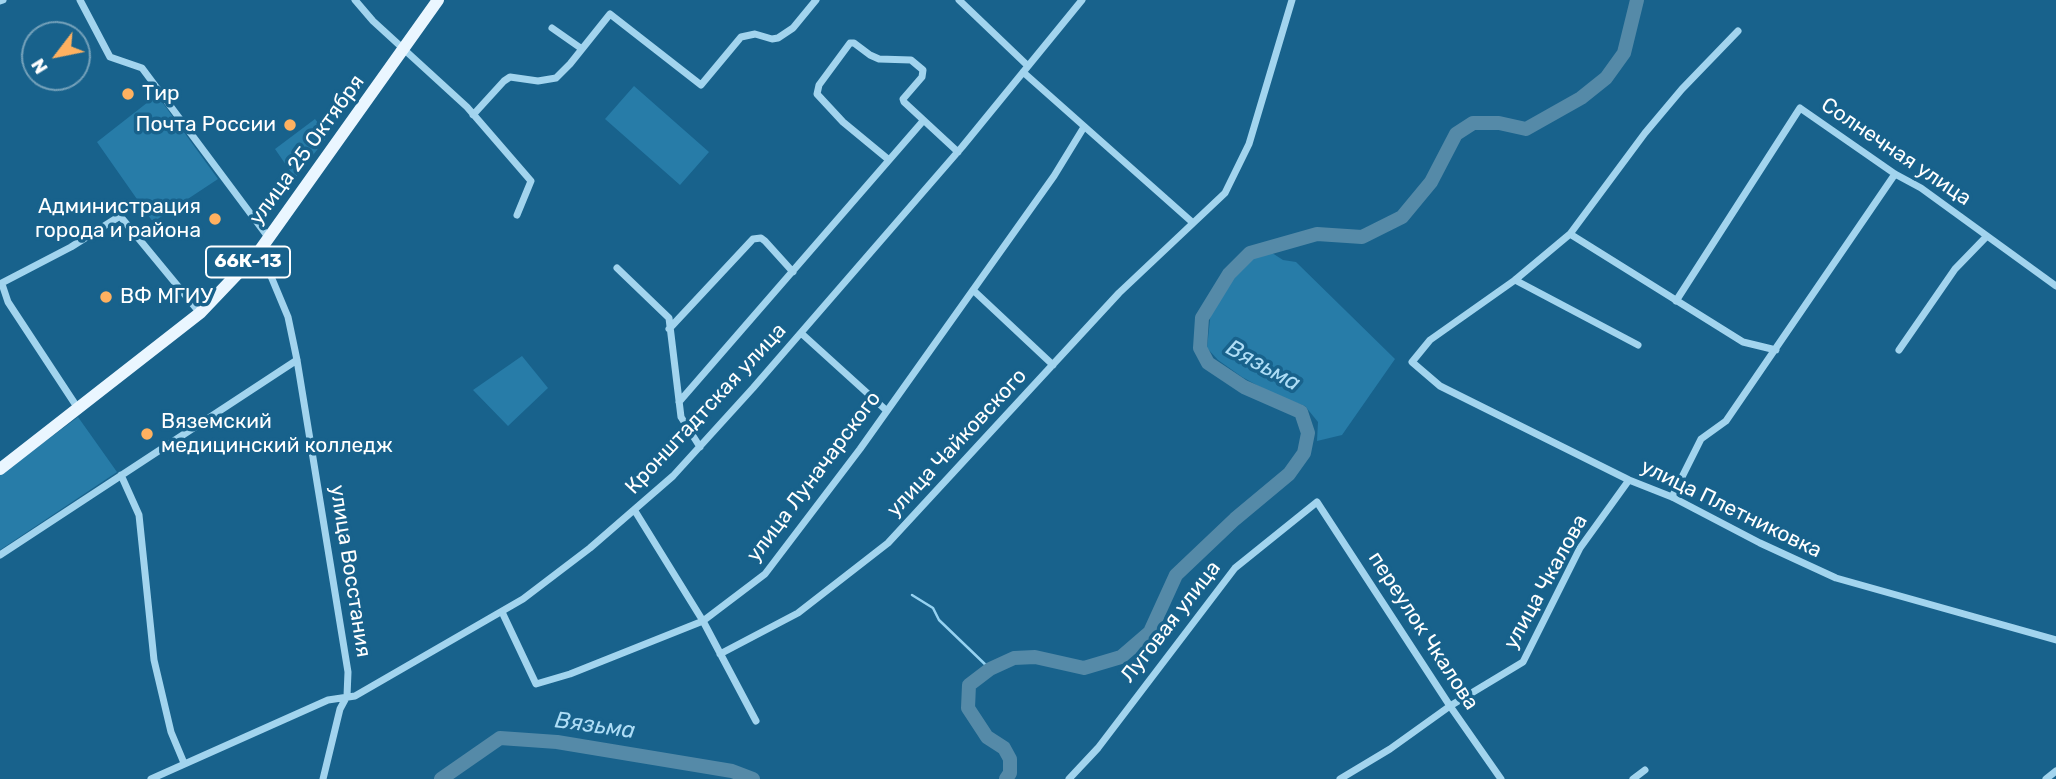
<!DOCTYPE html>
<html>
<head>
<meta charset="utf-8">
<style>
	body { margin:0 }
	#map { position:relative; width:2056px; height:779px; overflow:hidden; background:#18628c; font-family:Rubik,sans-serif }
	canvas { display:block }
	.north { position:absolute; left:21px; top:21px; width:70px; height:70px; box-sizing:border-box; background:#18628c; border:2px solid #74a1ba; border-radius:50%; rotate:238deg; font-size:19px; font-weight:700; line-height:28px; text-align:center; color:#fff }
	.north::after { content:''; display:block; margin:auto; width:24px; height:32px; background:#ffb160; clip-path:polygon(50% 0,100% 100%,50% 72%,0 100%) }
</style>
</head>
<body>
<div id="map">
<canvas width="2056" height="779"></canvas>
<div class="north">N</div>
</div>
<script>
const c = document.querySelector('canvas').getContext('2d');
c.lineJoin = 'round';
function fill(path, color) { c.fillStyle = color; c.fill(path, 'evenodd'); }
const toPath = rows => new Path2D(rows.map(r => 'M' + r).join(''));
function trace(path, color, width, dash) { c.strokeStyle = color; c.lineWidth = width; c.lineCap = dash ? 'butt' : 'round'; c.setLineDash(dash || []); c.stroke(path); }
function write(font, color, halo, rows, align = 'center') {
  c.font = font + ' Rubik,sans-serif'; c.lineWidth = 7; c.setLineDash([]); c.textBaseline = 'middle'; c.strokeStyle = halo; c.fillStyle = color; for (const [text, x, y, turn = 0] of rows) {
    c.save(); c.translate(x, y); c.rotate((+turn || 0) * Math.PI / 180); c.textAlign = isNaN(turn) ? turn : align; if (halo) c.strokeText(text, 0, 0); c.fillText(text, 0, 0); c.restore();
  }
}
fill(toPath([
	[634,86,709,152,680,185,605,119],
	[157,95,218,179,153,222,97,142],
	[315,119,328,136,295,178,275,149],
	[1269,251,1283,260,1296,262,1395,359,1342,435,1317,441,1318,422,1305,406,1273,394,1242,377,1218,360,1207,348,1211,310,1220,293,1241,267,1257,254],
	[522,356,548,388,508,426,473,390],
	[78,417,117,472,0,550,0,475]
]), '#277ca8');
trace(toPath([
	[912,595,933,608,939,620,990,669]
]), '#95d2f1', 2.5);
trace(toPath([
	[441,779,500,738,557,742,732,771,753,779],
	[1006,779,1010,773,1010,759,1004,748,987,737,968,708,969,685,990,669,1014,658,1035,657,1084,668,1121,657,1150,632,1176,575,1235,519,1289,474,1304,453,1308,433,1301,412,1244,387,1208,363,1200,348,1202,318,1229,274,1250,253,1317,234,1362,237,1402,217,1431,182,1456,134,1473,123,1499,123,1526,129,1581,98,1606,78,1624,53,1637,0]
]), '#558aa8', 14);
trace(toPath([
	[80,0,110,57,142,68,268,237],
	[355,0,373,21,467,107,531,181,517,215],
	[959,0,1028,66],
	[0,1,3,0],
	[552,28,582,49],
	[1738,31,1682,89,1645,133,1570,234,1515,280,1430,340,1412,362,1440,386,1629,480,1672,497,1760,543,1836,578,2056,640],
	[1023,72,1192,222],
	[473,115,504,81,510,77,538,81,556,78,570,64,610,14,701,85,741,37,755,34,772,39,778,38,793,28,816,0],
	[889,160,843,122,817,94,819,85,850,43,854,43,870,55,879,59,911,60,923,70,922,77,903,99,904,102,958,152],
	[1570,234,1743,342,1776,350],
	[260,250,288,317,297,360,348,672,347,696,340,709,323,779],
	[617,268,669,318,681,417,700,447],
	[1515,280,1638,345],
	[0,284,71,247,120,216,200,313],
	[2,284,8,302,79,410],
	[973,290,1053,365],
	[1676,301,1800,108,1895,174,1921,188,2056,286],
	[669,329,753,239,761,238,765,241,793,272],
	[801,333,887,411],
	[1899,350,1955,269,1987,236],
	[679,402,923,121],
	[121,475,139,515,154,660,171,732,184,763],
	[1672,497,1701,439,1726,421,1895,174],
	[635,511,703,621,756,721],
	[0,555,297,360],
	[502,612,536,684,570,674,703,621,765,574,860,449,973,290,1054,176,1084,127],
	[720,654,798,613,888,543,1119,293,1225,193,1249,144,1292,0],
	[151,779,328,700,355,696,523,599,590,548,673,476,753,388,962,147,1082,0],
	[1069,779,1098,748,1235,568,1317,502,1450,706,1501,779],
	[1340,779,1390,749,1450,706,1523,662,1580,548,1629,480],
	[1633,779,1645,770],
	[2046,779,2056,771]
]), '#a2d4ee', 7);
trace(toPath([
	[0,469,200,313,260,250,438,0]
]), '#eaf6ff', 12);
for (const [x, y, r, color] of [
	[128,94,7,"#ffb160"],
	[290,125,7,"#ffb160"],
	[215,219,7,"#ffb160"],
	[106,297,7,"#ffb160"],
	[147,434,7,"#ffb160"]
]) { const dot = new Path2D(); dot.arc(x, y, r, 0, 2 * Math.PI); c.fillStyle = color; c.fill(dot); trace(dot, '#18628c', 2.5); }
for (const [x, y, w] of [
	[248,262,84]
]) { const box = new Path2D(); box.roundRect(x - w / 2, y - 15.5, w, 31, 5); c.fillStyle = '#18628c'; c.fill(box); trace(box, '#fff', 2); }
write('bold 19px', '#fff', null, [
	["66К-13",248,262]
]);
write('21px', '#fff', '#18628c', [
	["Тир",142,94],
	["Почта России",276,125,"right"],
	["Администрация",201,207,"right"],
	["города и района",201,231,"right"],
	["ВФ МГИУ",120,297],
	["Вяземский",161,422],
	["медицинский колледж",161,446]
], 'left');
write('21px', '#fff', '#18628c', [
	["улица 25 Октября",307,150,-54],
	["Солнечная улица",1896,152,34],
	["Кронштадтская улица",706,409,-47],
	["улица Чайковского",957,443,-47],
	["улица Луначарского",814,477,-53],
	["улица Плетниковка",1731,509,26],
	["улица Восстания",350,571,81],
	["улица Чкалова",1546,582,-61],
	["Луговая улица",1171,622,-52],
	["переулок Чкалова",1423,631,57]
]);
write('italic 23px', '#aeddf6', '#18628c', [
	["Вязьма",1263,366,29],
	["Вязьма",595,726,8]
]);
</script>
</body>
</html>
